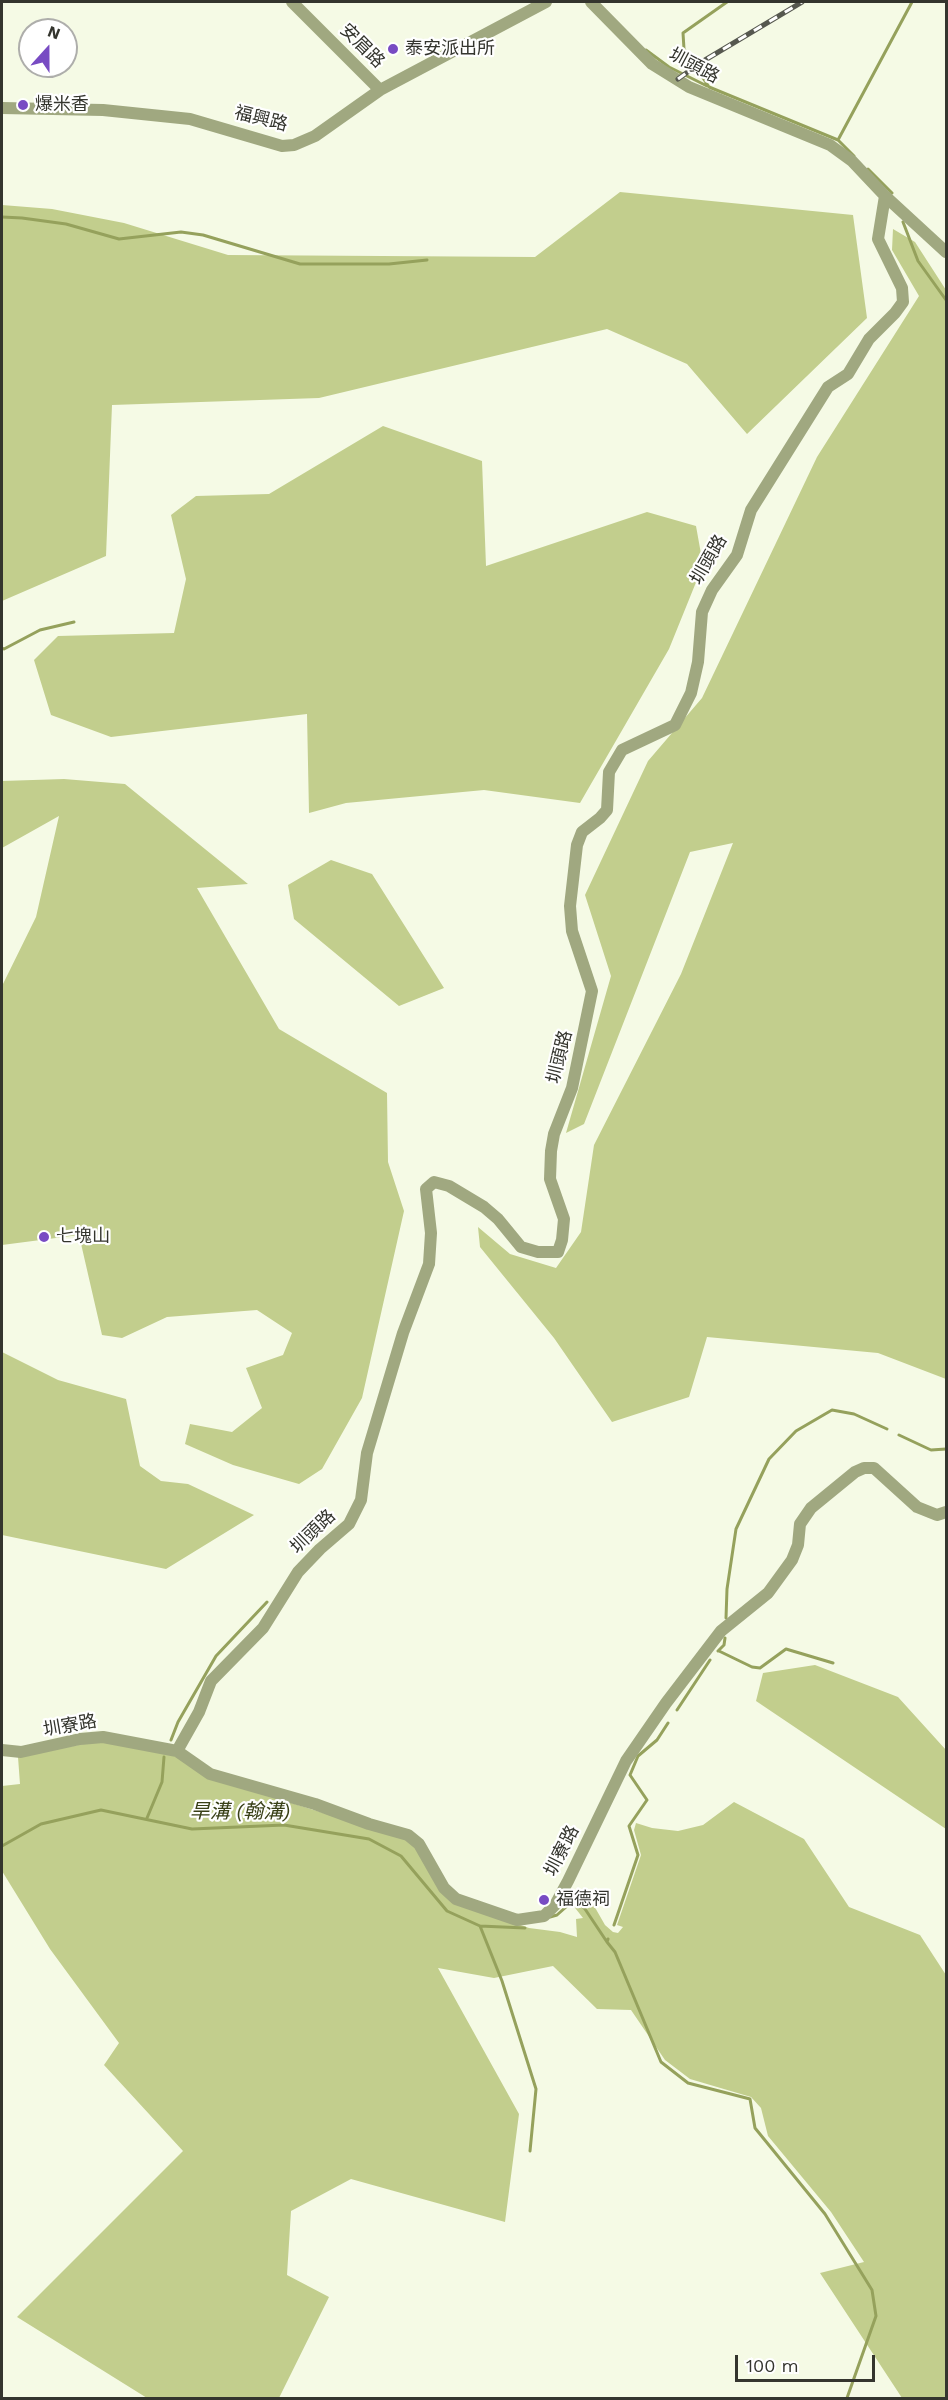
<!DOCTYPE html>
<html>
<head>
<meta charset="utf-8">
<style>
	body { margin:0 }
	#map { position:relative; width:948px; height:2400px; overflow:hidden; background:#f5fae5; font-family:"Work Sans",sans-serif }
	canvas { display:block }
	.frame { position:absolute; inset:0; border:3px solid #34352e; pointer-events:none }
	.north { position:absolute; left:18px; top:18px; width:60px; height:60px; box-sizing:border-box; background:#fff; border:2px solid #aeaeab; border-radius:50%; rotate:21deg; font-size:16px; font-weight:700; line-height:24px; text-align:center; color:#34352e }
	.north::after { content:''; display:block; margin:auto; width:21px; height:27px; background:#784bc3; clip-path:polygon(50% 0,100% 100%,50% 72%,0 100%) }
	.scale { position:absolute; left:735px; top:2355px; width:140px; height:27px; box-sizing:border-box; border:3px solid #34352e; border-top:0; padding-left:8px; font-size:18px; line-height:21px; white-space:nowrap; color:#34352e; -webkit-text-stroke:4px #fff; paint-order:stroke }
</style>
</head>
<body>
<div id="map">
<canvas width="948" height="2400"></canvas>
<div class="frame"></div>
<div class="north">N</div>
<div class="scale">100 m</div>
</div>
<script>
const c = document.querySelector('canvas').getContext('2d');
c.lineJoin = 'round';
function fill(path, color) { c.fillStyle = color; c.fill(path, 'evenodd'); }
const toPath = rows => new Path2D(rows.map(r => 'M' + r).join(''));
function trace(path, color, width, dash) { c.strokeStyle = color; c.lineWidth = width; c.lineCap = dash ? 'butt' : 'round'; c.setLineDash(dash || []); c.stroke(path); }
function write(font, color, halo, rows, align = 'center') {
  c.font = font + ' "Work Sans","Noto Sans TC",sans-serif'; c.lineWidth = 4.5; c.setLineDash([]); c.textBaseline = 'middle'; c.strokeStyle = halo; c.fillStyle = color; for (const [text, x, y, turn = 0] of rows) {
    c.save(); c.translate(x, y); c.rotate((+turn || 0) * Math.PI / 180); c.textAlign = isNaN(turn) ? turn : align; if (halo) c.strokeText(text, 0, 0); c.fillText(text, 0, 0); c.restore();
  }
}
fill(toPath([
	[620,192,853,215,867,318,747,434,687,364,607,329,319,398,112,405,106,556,2,601,2,205,52,209,124,223,228,255,535,257],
	[893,229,915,242,946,290,946,1379,878,1353,707,1337,689,1397,612,1422,554,1338,480,1247,478,1227,510,1254,556,1268,581,1232,594,1145,681,974,733,843,690,852,584,1124,566,1133,611,976,585,895,648,761,702,698,817,457,919,296,892,250],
	[383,426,482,461,486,566,647,512,696,526,703,565,669,649,580,803,484,790,346,803,309,813,307,714,111,737,51,715,34,660,58,636,174,633,186,579,171,515,196,496,269,494],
	[64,779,125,784,248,884,197,888,279,1029,387,1093,388,1162,404,1211,362,1398,322,1469,299,1484,233,1465,185,1444,190,1424,232,1432,262,1408,246,1368,283,1355,292,1333,257,1310,167,1317,122,1338,102,1335,79,1235,2,1245,2,986,36,917,59,816,2,848,2,781],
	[331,860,372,874,444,988,399,1006,294,919,288,885],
	[2,1352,58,1380,126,1399,140,1466,161,1481,188,1484,254,1515,166,1569,2,1535],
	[815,1665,898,1697,946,1750,946,1829,756,1701,763,1673],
	[103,1740,177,1755,209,1777,406,1839,417,1847,452,1901,529,1928,560,1932,577,1937,576,1919,583,1918,572,1904,580,1895,585,1895,593,1904,605,1925,613,1932,618,1933,623,1927,617,1925,641,1855,634,1830,636,1823,652,1828,678,1831,703,1825,734,1802,804,1839,849,1907,920,1935,946,1975,946,2398,902,2398,820,2273,864,2262,831,2212,768,2136,761,2108,751,2097,690,2079,665,2060,631,2010,597,2009,553,1966,494,1978,438,1968,519,2114,505,2222,351,2179,291,2211,287,2275,329,2297,279,2398,147,2398,17,2317,183,2151,104,2065,119,2043,50,1949,2,1871,2,1786,20,1784,18,1757]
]), '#c2ce8d');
trace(toPath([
	[727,2,683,33,684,49,709,87,838,140,854,156],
	[646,50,669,67,707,86],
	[838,140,912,2],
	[868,169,892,193],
	[2,217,22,218,66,224,119,239,181,232,203,235,300,264,389,264,427,260],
	[903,222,918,261,946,300],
	[2,648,4,649,40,630,74,622],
	[899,1435,931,1450,946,1449],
	[726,1618,727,1589,736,1529,769,1459,796,1431,832,1410,854,1414,887,1429],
	[718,1651,724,1645,725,1638],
	[719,1651,752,1667,760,1668,786,1649,833,1663],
	[677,1710,710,1660],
	[171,1740,178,1722,216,1656,267,1602],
	[147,1818,162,1782,164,1757],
	[2,1846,41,1824,101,1810,192,1829,284,1825,369,1839,401,1856,447,1911,480,1926,525,1928],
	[550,1917,557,1915,575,1899,585,1909,607,1942,608,1939],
	[614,1925,638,1855,629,1826,647,1800,630,1775,638,1756,657,1740,668,1723],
	[480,1926,502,1981,536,2089,530,2151],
	[607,1942,615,1952,661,2062,688,2083,750,2099,755,2128,825,2214,872,2290,876,2316,847,2398]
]), '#95a15c', 3);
trace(toPath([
	[292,2,380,90],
	[591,2,652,64,689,87,830,145,852,161,885,196,946,252],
	[2,108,103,110,190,119,282,146,294,145,315,136,380,90,546,2],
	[2,1750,21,1752,80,1739,103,1737,177,1751,210,1774,315,1804,369,1824,408,1835,419,1844,444,1888,456,1899,517,1920,544,1916,555,1905,568,1881,626,1761,666,1703,721,1631,768,1593,792,1560,798,1545,800,1524,811,1508,855,1472,864,1468,874,1468,917,1507,937,1515,946,1512],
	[177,1751,199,1712,211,1681,263,1628,298,1572,320,1549,349,1524,361,1500,367,1453,403,1333,429,1264,431,1233,426,1189,434,1182,449,1186,484,1207,498,1219,521,1247,538,1252,558,1252,562,1240,564,1219,550,1179,551,1151,554,1134,572,1088,592,991,572,931,570,906,577,845,582,832,600,818,607,810,609,772,622,750,675,725,691,693,698,662,702,612,712,590,737,555,751,510,828,387,848,374,869,339,895,313,903,302,902,288,878,239,885,196]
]), '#a0a880', 12);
const rail = toPath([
	[678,79,700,63,802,2]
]);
trace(rail, '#56584f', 5);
trace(rail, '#fff', 3, [9]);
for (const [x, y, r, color] of [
	[393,49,6,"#784bc3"],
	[23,105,6,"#784bc3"],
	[44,1237,6,"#784bc3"],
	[544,1900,6,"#784bc3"]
]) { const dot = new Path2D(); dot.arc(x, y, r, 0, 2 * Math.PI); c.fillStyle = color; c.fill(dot); trace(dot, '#fff', 2); }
write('18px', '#34352e', '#fff', [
	["安眉路",362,46,45],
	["圳頭路",694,66,28],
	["福興路",261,119,14],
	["圳頭路",709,560,-60],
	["圳頭路",560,1057,-76],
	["圳頭路",313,1532,-44],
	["圳寮路",70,1726,-10],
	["圳寮路",562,1851,-63]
]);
write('18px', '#34352e', '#fff', [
	["泰安派出所",405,49],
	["爆米香",35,105],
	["七塊山",56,1237],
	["福德祠",556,1900]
], 'left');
write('italic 20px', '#394017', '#fff', [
	["旱溝 (翰溝)",240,1812]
]);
</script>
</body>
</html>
